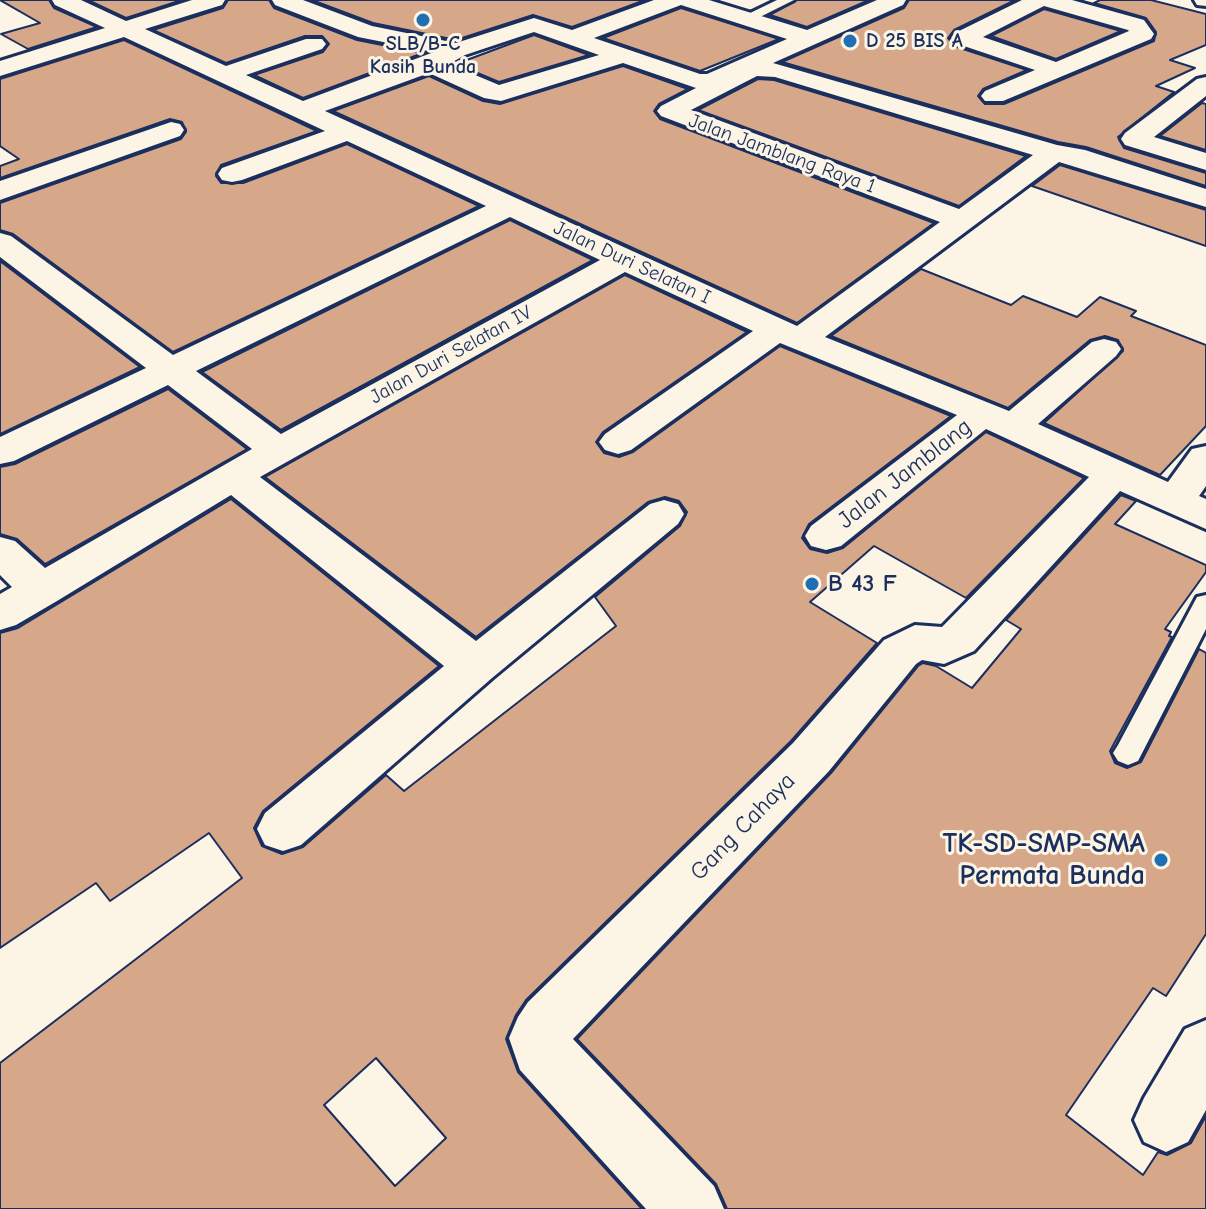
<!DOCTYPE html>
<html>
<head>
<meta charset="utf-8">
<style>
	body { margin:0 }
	canvas { display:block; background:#fcf5e5 }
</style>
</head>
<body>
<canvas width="1206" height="1209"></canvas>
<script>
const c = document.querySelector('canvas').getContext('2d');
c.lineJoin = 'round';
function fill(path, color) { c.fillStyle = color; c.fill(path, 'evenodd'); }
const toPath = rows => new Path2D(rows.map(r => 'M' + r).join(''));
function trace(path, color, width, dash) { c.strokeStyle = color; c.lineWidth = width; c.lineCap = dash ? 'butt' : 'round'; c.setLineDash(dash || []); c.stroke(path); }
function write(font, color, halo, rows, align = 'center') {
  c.font = font + ' "Comic Neue",sans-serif'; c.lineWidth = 6; c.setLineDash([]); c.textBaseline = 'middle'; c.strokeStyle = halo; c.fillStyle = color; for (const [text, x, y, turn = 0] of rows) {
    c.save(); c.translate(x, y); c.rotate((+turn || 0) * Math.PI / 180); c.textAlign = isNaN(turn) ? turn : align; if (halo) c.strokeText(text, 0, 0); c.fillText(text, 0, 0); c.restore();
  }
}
const building = toPath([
	[0,0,49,0,54,8,97,27,28,49,1,34,40,23,0,0],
	[88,0,182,0,126,18,88,0],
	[228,0,269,0,274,8,357,40,423,53,303,98,254,75,323,52,329,44,322,36,305,36,226,63,153,30,223,8,228,0],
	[312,0,645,0,572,27,533,15,456,40,373,23,312,0],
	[797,0,869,0,807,27,770,15,797,0],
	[909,0,1015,0,954,30,948,38,954,46,1027,70,983,89,978,96,985,104,1004,104,1154,41,1156,32,1146,18,1094,3,1100,0,1151,0,1206,14,1206,45,1170,60,1195,68,1156,86,1174,92,1118,137,1124,148,1206,173,1206,186,1086,147,1058,142,782,62,904,8,909,0],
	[681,8,779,39,700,71,603,38,681,8],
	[1044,9,1121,31,1056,59,991,36,1044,9],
	[534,35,589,55,499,82,456,64,534,35],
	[124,40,317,131,221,165,216,176,221,183,243,183,347,144,479,206,173,352,13,234,0,230,0,203,181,139,186,132,182,122,170,119,0,178,0,166,19,159,0,146,0,79,124,40],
	[623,66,688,89,659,104,654,111,660,119,934,223,797,323,333,111,429,76,483,101,500,104,623,66],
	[758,79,774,80,1026,156,959,206,698,110,758,79],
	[1202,103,1206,104,1206,150,1160,136,1202,103],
	[1060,165,1206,210,1206,246,1032,186,1060,165],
	[510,220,593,260,281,430,202,372,510,220],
	[0,261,140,367,0,434,0,261],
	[921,269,1011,305,1023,296,1077,317,1100,297,1136,311,1131,316,1206,345,1206,426,1160,475,1044,423,1123,351,1118,340,1105,336,1090,340,1008,408,831,336,921,269],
	[625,275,747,332,603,432,596,442,604,453,619,457,633,452,780,346,951,416,809,524,802,538,810,549,827,553,843,548,986,432,1084,478,966,598,874,546,810,602,877,643,791,741,526,1000,516,1015,506,1039,518,1072,642,1209,0,1209,0,1063,242,878,209,833,110,901,96,883,0,948,0,633,18,628,231,499,439,666,263,811,254,828,262,846,282,854,303,847,386,775,404,791,616,626,595,597,680,526,687,512,679,501,665,497,648,502,476,637,265,477,625,275],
	[376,1058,446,1138,395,1186,324,1105,376,1058],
	[168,389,247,449,45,564,17,539,0,534,0,467,15,464,168,389],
	[1121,495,1136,501,1115,524,1206,565,1206,572,1165,629,1171,632,1169,636,1172,637,1110,751,1115,763,1127,768,1141,762,1199,649,1206,653,1206,934,1166,996,1153,988,1066,1115,1143,1175,1158,1152,1167,1155,1191,1143,1206,1116,1206,1209,727,1209,716,1184,577,1039,831,773,918,666,923,663,936,666,972,688,1021,629,1006,620,1121,495]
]);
fill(building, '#d7a78a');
trace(building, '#1b2f5e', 2);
const service = toPath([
	[777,0,794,0,758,18,746,15,777,0],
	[1206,595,1206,629,1138,761,1128,765,1118,761,1113,753,1118,745,1197,597,1206,595]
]);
const minor = toPath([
	[52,0,81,0,126,21,192,0,225,0,222,5,145,29,226,66,306,39,322,39,326,44,322,49,246,75,303,101,434,52,358,37,275,5,272,0,303,0,372,26,456,43,534,18,572,30,654,0,709,0,807,30,877,0,906,0,903,5,773,63,1057,145,1085,150,1206,189,1206,207,1059,162,825,337,1009,411,1092,342,1104,339,1116,342,1121,349,1116,356,1038,424,1168,482,1192,449,1206,446,1206,486,1199,496,1206,499,1206,529,1120,491,974,651,944,664,922,660,916,664,829,771,573,1039,714,1186,724,1209,646,1209,520,1070,509,1038,518,1017,528,1002,793,743,884,640,915,625,942,627,1089,477,986,429,841,546,826,550,811,546,805,536,811,526,957,415,780,343,631,450,618,454,605,450,599,442,605,434,753,331,625,272,260,477,476,641,650,504,664,500,678,504,684,514,678,524,492,678,301,845,283,851,265,845,257,829,265,813,444,666,231,495,57,601,16,625,0,630,0,594,12,587,0,575,0,537,15,541,45,568,252,449,168,385,14,461,0,464,0,437,146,368,0,257,0,233,11,236,173,355,486,206,347,141,242,180,232,182,222,180,218,174,222,168,325,131,124,37,0,76,0,61,105,28,55,5,52,0],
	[681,5,787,39,707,74,700,74,594,38,681,5],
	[534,32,599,55,499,85,449,64,465,55,534,32],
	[623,63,696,88,661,106,657,111,661,116,940,222,797,326,325,111,429,73,484,98,501,101,623,63],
	[757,76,775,77,1033,155,959,209,691,110,757,76],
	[510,217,600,260,281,434,196,371,510,217],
	[1022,0,1072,0,1144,20,1154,34,1151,39,1003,101,985,101,981,96,985,91,1035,70,955,43,951,38,955,33,1022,0],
	[1044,6,1128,30,1129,31,1056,62,983,37,1044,6],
	[1194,0,1206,0,1206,6,1197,5,1194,0],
	[1206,77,1206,96,1154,137,1206,153,1206,170,1125,145,1121,139,1125,133,1197,79,1206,77],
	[171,122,180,124,184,130,180,136,0,200,0,181,171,122],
	[1206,1020,1206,1110,1188,1142,1166,1152,1144,1142,1134,1120,1144,1098,1185,1029,1206,1020]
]);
trace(service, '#1b2f5e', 6);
trace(minor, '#1b2f5e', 6);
fill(service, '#fcf5e5');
fill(minor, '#fcf5e5');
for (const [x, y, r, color] of [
	[423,20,8,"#1f6fb2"],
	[850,41,8,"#1f6fb2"],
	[812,584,8,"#1f6fb2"],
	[1161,860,8,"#1f6fb2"]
]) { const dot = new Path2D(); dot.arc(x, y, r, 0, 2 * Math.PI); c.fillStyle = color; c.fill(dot); trace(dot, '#fcf5e5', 3); }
write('bold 20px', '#1b2f5e', '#fcf5e5', [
	["D 25 BIS A",866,41],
	["SLB/B-C",423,44,"center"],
	["Kasih Bunda",423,67,"center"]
], 'left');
write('20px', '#1b2f5e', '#fcf5e5', [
	["Jalan Jamblang Raya 1",782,154,20],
	["Jalan Duri Selatan I",632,263,25],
	["Jalan Duri Selatan IV",451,355,-29]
]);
write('24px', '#1b2f5e', '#fcf5e5', [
	["Jalan Jamblang",905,474,-38],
	["Gang Cahaya",743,827,-46]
]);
write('bold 24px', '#1b2f5e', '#fcf5e5', [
	["B 43 F",828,584]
], 'left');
write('bold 28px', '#1b2f5e', '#fcf5e5', [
	["TK-SD-SMP-SMA",1145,844],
	["Permata Bunda",1145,876]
], 'right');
</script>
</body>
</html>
